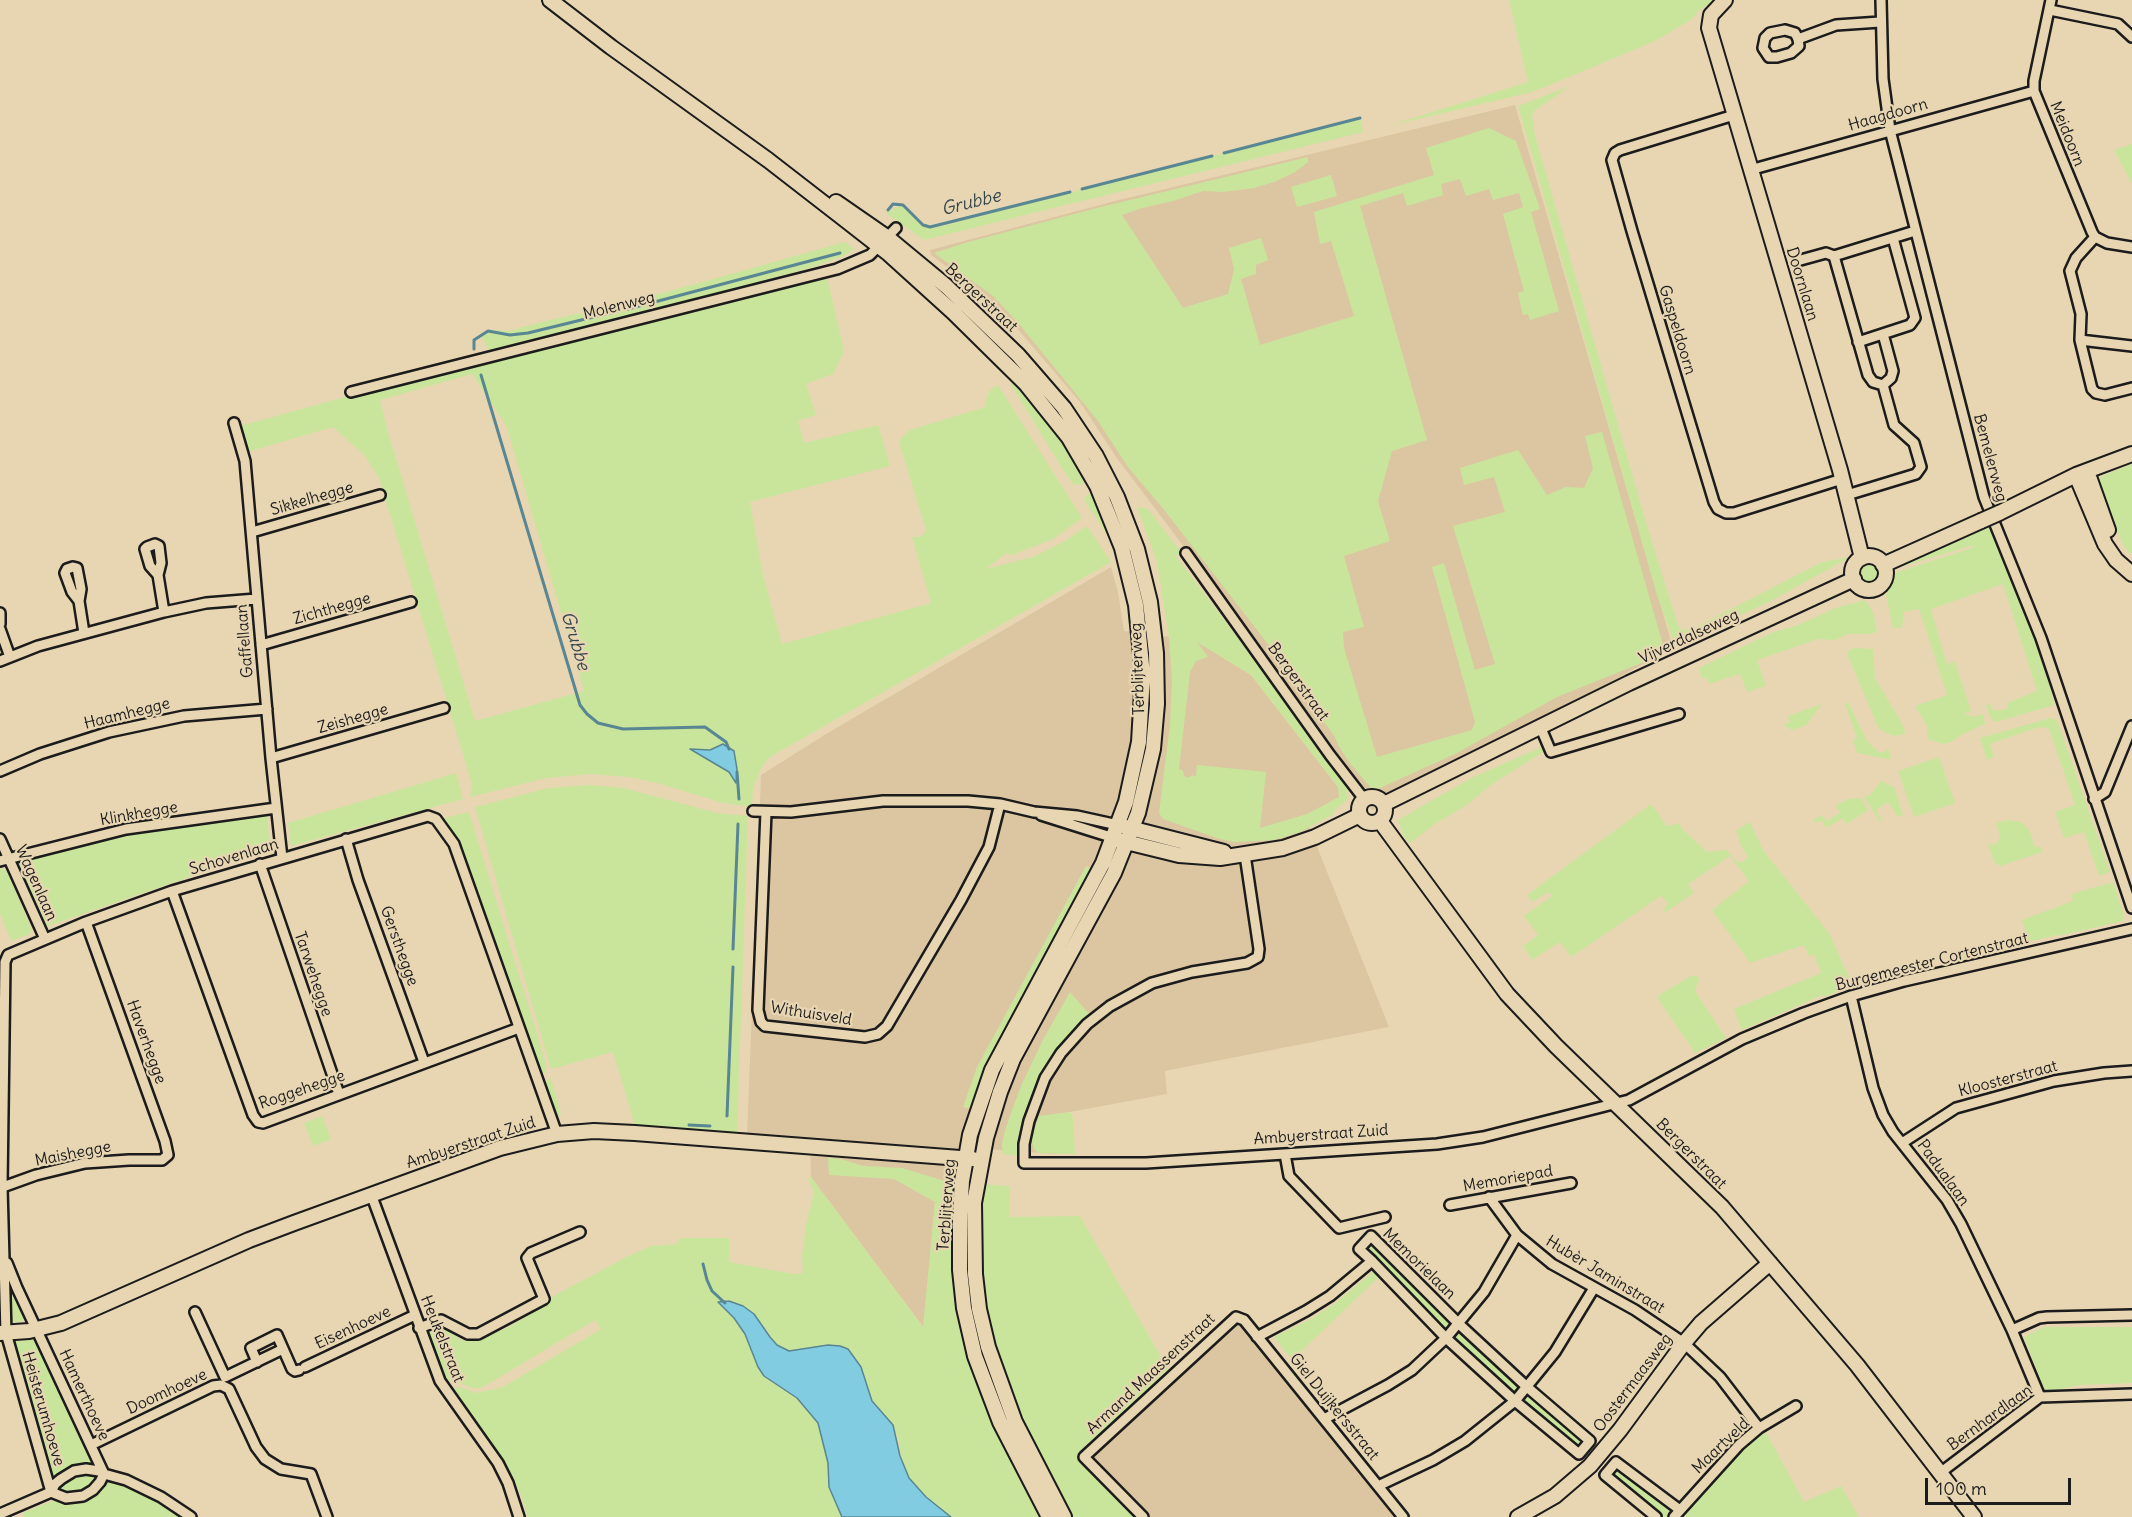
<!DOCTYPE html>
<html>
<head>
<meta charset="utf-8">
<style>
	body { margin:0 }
	#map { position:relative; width:2132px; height:1517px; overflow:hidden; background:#e8d6b3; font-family:Delius,sans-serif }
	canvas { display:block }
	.scale { position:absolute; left:1925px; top:1478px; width:146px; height:27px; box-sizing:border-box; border:3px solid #1c1c1c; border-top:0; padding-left:8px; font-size:18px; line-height:21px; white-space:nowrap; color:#1c1c1c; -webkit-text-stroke:4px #e8d6b3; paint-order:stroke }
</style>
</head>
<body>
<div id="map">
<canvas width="2132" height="1517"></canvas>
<div class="scale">100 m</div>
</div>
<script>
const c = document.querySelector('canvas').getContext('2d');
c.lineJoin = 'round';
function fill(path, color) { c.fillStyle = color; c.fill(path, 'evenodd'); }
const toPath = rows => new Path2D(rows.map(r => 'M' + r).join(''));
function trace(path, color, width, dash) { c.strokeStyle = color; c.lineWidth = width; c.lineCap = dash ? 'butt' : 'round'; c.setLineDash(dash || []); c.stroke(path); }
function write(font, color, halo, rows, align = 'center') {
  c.font = font + ' Delius,sans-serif'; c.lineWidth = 4.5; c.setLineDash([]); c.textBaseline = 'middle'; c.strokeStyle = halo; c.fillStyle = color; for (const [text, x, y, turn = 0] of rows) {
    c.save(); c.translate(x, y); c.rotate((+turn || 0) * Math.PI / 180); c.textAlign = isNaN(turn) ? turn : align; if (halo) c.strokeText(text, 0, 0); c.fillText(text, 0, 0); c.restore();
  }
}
fill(toPath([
	[1515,105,1673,648,1372,810,1236,629,1209,580,1116,457,1080,402,998,306,931,255,930,250,1115,201],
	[1111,567,1118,592,1124,631,1195,640,1251,675,1338,787,1344,801,1308,824,1389,1027,1165,1071,1167,1094,1059,1114,1056,1154,958,1147,935,1202,924,1328,811,1177,810,1140,747,1136,761,775,826,734],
	[1238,1321,1241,1324,1398,1517,1147,1517,1088,1456]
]), '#dcc6a1');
fill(toPath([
	[1509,0,1715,0,1698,11,1692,19,1655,41,1550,85,1528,93,1388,126,1528,82],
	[1570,86,1534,111,1532,116,1535,135,1645,519,1678,626,1682,630,1692,629,1822,562,1850,557,1771,601,1675,645,1657,595,1518,106],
	[1360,118,1363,132,924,240,886,213,903,204,920,221,934,228],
	[1489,128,1516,141,1540,209,1531,212,1559,311,1530,320,1528,314,1523,315,1518,293,1524,291,1503,214,1523,207,1519,193,1493,200,1489,189,1466,196,1460,179,1441,184,1443,195,1407,206,1403,193,1360,206,1427,440,1392,451,1378,501,1390,541,1344,556,1364,627,1343,632,1344,648,1377,757,1472,730,1475,722,1432,567,1444,563,1475,670,1495,664,1453,526,1505,512,1494,477,1464,485,1460,468,1518,450,1547,495,1566,487,1584,488,1593,468,1585,436,1602,432,1663,645,1659,653,1644,662,1557,697,1457,753,1380,788,1371,788,1349,762,1338,745,1335,737,1278,657,1165,511,1128,467,1098,421,1019,324,993,296,934,253,968,242,1105,206,1308,157,1308,162,1295,172,1274,182,1254,188,1223,192,1203,191,1173,201,1142,208,1122,215,1183,308,1228,294,1234,269,1229,248,1261,238,1268,260,1256,265,1256,274,1241,279,1260,345,1354,316,1331,241,1320,244,1314,212,1434,175,1426,148],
	[2132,144,2132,184,2114,150],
	[1331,175,1337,196,1297,207,1291,187],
	[845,242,854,249,843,256,810,268,731,289,489,350,480,334,492,330,510,331,522,327,670,291],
	[827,277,844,351,833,374,806,384,816,415,798,421,804,443,878,425,890,466,750,502,763,575,782,644,931,603,912,537,919,537,925,533,925,527,899,442,903,436,910,430,985,407,987,396,990,390,998,385,1082,518,1053,539,1012,555,1006,553,986,569,1033,557,1065,541,1087,526,1111,562,770,757,761,768,753,788,752,807,723,803,657,783,628,777,590,774,546,778,470,797,472,784,379,478,365,456,333,427,247,452,240,426,374,389,732,299],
	[472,374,506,425,584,691,475,721,388,432,380,400],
	[691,749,710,750,737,769,736,782,729,773],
	[1015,382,1050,423,1064,442,1082,472,1085,479,1083,484,1074,485,1067,476,1011,385],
	[2132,464,2132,555,2124,547,2099,485,2100,479,2104,475],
	[1088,494,1092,494,1114,545,1086,503,1084,499],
	[1137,507,1148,509,1181,552,1176,556,1311,735,1348,790,1346,792,1349,798,1333,812,1334,814,1300,832,1274,840,1235,842,1220,839,1163,819,1159,813,1170,725,1172,680,1169,638,1157,562],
	[1197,642,1251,675,1338,787,1339,797,1307,814,1260,828,1266,772,1197,765,1196,777,1192,775,1188,778,1184,776,1183,771,1179,769,1190,672,1196,661,1208,657],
	[1988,526,2028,620,2051,691,2054,705,1996,722,1990,718,1986,705,1990,704,1992,711,1998,709,1999,711,2008,708,2007,703,2037,691,2003,584,1931,609,1947,664,1955,662,1971,711,1964,713,1973,717,1983,714,1985,724,1963,734,1951,742,1943,744,1927,739,1927,726,1915,706,1947,695,1919,609,1904,612,1902,628,1893,628,1886,595,1897,572,1972,548,1974,545,1900,567,1912,559],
	'1857 573a12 12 0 1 1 24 0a12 12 0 1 1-24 0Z',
	[1864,600,1869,605,1874,615,1877,632,1869,634,1848,634,1835,640,1818,639,1757,660,1766,686,1747,692,1740,674,1709,684,1707,677,1702,679,1699,668,1771,633,1801,624,1833,609],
	[1853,648,1873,649,1875,678,1904,727,1905,734,1893,736,1879,729,1847,654,1848,651],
	[1848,702,1868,742,1879,752,1883,753,1888,748,1891,758,1887,759,1857,753,1853,740,1857,738,1845,704],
	[1822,704,1806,725,1792,730,1783,725,1790,722,1788,716],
	[2050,718,2057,720,2110,872,2099,876,2084,832,2064,838,2055,812,2075,805,2049,729,2043,727,2033,729,1990,744,1994,757,1987,760,1980,738],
	[1542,747,1545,751,1492,784,1468,804,1435,824,1410,843,1404,837,1398,820,1471,778],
	[1939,757,1955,803,1914,817,1898,771],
	[456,773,463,799,291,846,288,823],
	[1881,781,1894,787,1903,815,1898,817,1888,802,1876,810,1882,821,1880,822,1864,797,1870,795],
	[590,785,624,788,717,813,748,816,737,1134,635,1126,613,1052,551,1069,475,807,548,788],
	[1861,798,1868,810,1847,824,1843,818,1826,828,1821,820,1815,823,1813,820,1821,815,1827,821,1840,813,1836,805,1849,799],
	[1651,804,1667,826,1681,823,1680,826,1684,831,1707,852,1726,850,1737,862,1742,862,1748,857,1741,846,1736,830,1750,822,1763,850,1829,933,1853,986,1827,996,1820,996,1742,1030,1734,1009,1821,973,1814,955,1809,956,1804,945,1750,963,1712,910,1749,881,1730,856,1688,884,1694,893,1664,913,1663,911,1668,903,1661,896,1571,957,1560,942,1532,960,1523,946,1538,935,1524,916,1552,896,1548,892,1532,902,1527,895],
	[469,812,545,1060,546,1071,545,1073,540,1072,500,954,459,845,444,818],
	[255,814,267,816,270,849,45,927,42,923,15,862,94,840],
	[2007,820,2020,822,2026,826,2030,832,2035,847,2040,846,2042,852,2000,866,1994,862,1988,843,1994,845,1998,842,2000,835,1996,823],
	[1086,866,1093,869,984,1070,971,1109,963,1107,977,1067],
	[0,868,7,871,31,928,30,934,11,941,0,913],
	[2113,882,2124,915,2123,921,2057,936,2054,934,2053,936,1973,955,1961,960,1959,953,2026,932,2022,920,2073,901,2071,894],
	[1691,976,1696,976,1699,979,1695,991,1726,1038,1695,1053,1658,999,1659,995],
	[1070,992,1090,1015,1058,1048,1040,1078,1023,1122,1017,1156,1003,1154,1002,1144,1005,1130,1021,1086,1043,1040],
	[551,1078,561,1115,556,1117,544,1083],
	[1070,1112,1073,1118,1075,1154,1039,1153,1034,1149,1031,1139,1039,1116],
	[322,1116,331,1139,313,1146,304,1123],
	[828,1158,841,1159,863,1166,902,1168,955,1184,953,1233,956,1234,968,1339,1045,1517,951,1517,926,1497,909,1478,904,1469,897,1435,889,1420,872,1401,869,1389,828,1345,789,1351,777,1345,764,1326,719,1302,734,1318,745,1334,752,1350,775,1383,797,1398,818,1423,828,1463,829,1487,842,1517,527,1517,523,1499,515,1482,450,1391,457,1387,463,1388,476,1393,503,1387,601,1329,595,1320,483,1387,475,1389,454,1381,443,1381,423,1333,442,1327,463,1341,478,1339,509,1327,549,1302,548,1299,626,1257,651,1246,676,1244,681,1238,729,1238,729,1262,794,1274,803,1273,802,1256,806,1225,814,1192,808,1179,811,1177,923,1327,935,1202,894,1179,829,1175],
	[981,1184,1010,1186,1009,1217,1080,1216,1168,1369,1079,1459,1137,1517,1069,1517,1002,1382,982,1302],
	[1372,1242,1454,1323,1445,1332,1366,1251,1368,1244],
	[1374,1271,1380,1276,1292,1360,1274,1337,1311,1319,1334,1304],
	[11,1283,26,1320,11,1323,8,1284],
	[2044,1327,2132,1327,2132,1383,2080,1385,2045,1392,2024,1337],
	[1461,1330,1523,1387,1514,1396,1452,1339],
	[29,1339,36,1339,97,1464,115,1480,142,1491,182,1517,23,1517,24,1512,53,1501,41,1445,14,1349,15,1342],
	[1529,1393,1584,1440,1585,1444,1575,1450,1520,1402],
	[1764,1429,1804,1502,1841,1486,1859,1517,1684,1517,1740,1449],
	[1616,1469,1622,1469,1674,1511,1669,1517,1660,1517,1612,1475]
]), '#c9e59c');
const water = toPath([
	[723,744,734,751,737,769,736,783,729,772,690,749,710,750,723,744],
	[729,1301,743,1306,754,1314,770,1337,777,1345,789,1351,828,1345,840,1346,848,1349,861,1367,872,1401,893,1425,900,1456,909,1478,926,1497,951,1517,842,1517,829,1487,828,1463,818,1423,797,1398,764,1376,758,1367,745,1334,734,1318,718,1302,729,1301]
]);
fill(water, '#82cce2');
trace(water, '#598693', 1.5);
trace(toPath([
	[1224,153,1360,118],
	[1082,189,1212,156],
	[888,210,893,204,903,205,923,225,930,227,1070,192],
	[628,309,840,253],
	[474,349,474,340,488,331,510,335,528,333,618,311],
	[481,375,580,705,587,714,598,723,623,729,705,727,726,742,729,749],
	[737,772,739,799],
	[733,949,738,824],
	[727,1116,733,967],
	[689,1125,710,1126],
	[703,1264,707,1280,712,1291,725,1303]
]), '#598693', 3);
const street = toPath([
	[1881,0,1883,79,1890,130,1984,497,2041,638,2132,908],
	[2051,0,2034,81,2034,91,2092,232,2095,237,2107,243,2132,247],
	[2050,10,2118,24,2132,37],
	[1785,30,1795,33,1798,39,1799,46,1791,53,1777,57,1769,57,1763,48,1765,38,1770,33,1785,30],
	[1798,39,1836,25,1880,22],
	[1734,115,1620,150,1615,153,1612,160,1632,231,1714,502,1718,509,1726,513,1734,513,1842,479],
	[1750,170,2034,91],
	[2095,237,2076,258,2070,271,2081,314,2080,340,2092,389,2096,393,2105,395,2132,388],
	[1797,261,1826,253,1834,256],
	[1883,334,1893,371,1891,378,1883,385],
	[2080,340,2132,346],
	[1858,342,1910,325,1915,318,1893,238],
	[351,392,837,269,870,255,896,228],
	[234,423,245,461,271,758,282,858],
	[1847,495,1916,474,1921,467,1914,443,1894,425,1883,385,1873,382,1868,375,1834,256,1915,231],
	[252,532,380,495],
	[1186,553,1330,755,1364,799],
	[158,575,150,566,145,549,147,547,155,544,159,546,161,563,158,575,164,612],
	[79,601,72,592,65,573,67,569,73,567,77,568,81,589,79,601,84,633],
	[0,613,0,624],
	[0,629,10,657],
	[261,645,411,602],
	[0,661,38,646,164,612,206,603,256,599],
	[1540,726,1551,752,1679,714],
	[271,758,444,708],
	[0,771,40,754,109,732,184,716,267,709],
	[2094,799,2105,792,2132,726],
	[753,811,791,812,883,801,968,801,1000,804,1034,812,1077,816,1118,825],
	[766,812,758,1010,761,1022,765,1026,865,1037,878,1034,887,1026,961,900,989,847,1000,804],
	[1041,815,1114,838],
	[0,839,45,939],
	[346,839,358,880,424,1062],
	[1245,855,1259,949,1258,957,1247,963,1192,972,1152,983,1110,1006,1087,1024,1061,1053,1045,1078,1029,1121,1024,1144,1024,1163,1146,1163,1437,1144,1483,1137,1629,1100,1742,1039,1804,1013,1851,996,1904,981,2132,929],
	[0,861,126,829,276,808],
	[260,864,339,1094],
	[172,891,253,1115,258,1122,263,1123,519,1028],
	[1851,996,1873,1088,1883,1115,1893,1132,1947,1200,1961,1224,2012,1330,2040,1397],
	[1902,1143,1956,1108,2054,1081,2104,1073,2132,1071],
	[1285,1154,1289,1176,1339,1228,1385,1217],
	[0,1188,36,1175,85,1163,129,1160,162,1160,168,1155,165,1141,86,922],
	[371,1194,440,1381,498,1463,508,1483,519,1517],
	[1489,1197,1517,1235,1552,1264,1635,1310,1684,1343,1720,1377,1759,1428],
	[1450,1205,1571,1183],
	[1371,1236,1459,1324,1527,1387,1590,1441,1579,1454,1515,1401,1446,1338,1372,1261,1359,1249,1371,1236],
	[7,1263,17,1288,104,1474],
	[195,1312,225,1377],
	[419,1328,441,1320,468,1334,478,1334,544,1299,527,1258,531,1253,580,1232],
	[2012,1330,2039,1318,2047,1317,2132,1315],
	[1257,1337,1306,1311,1330,1296,1372,1261],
	[257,1362,251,1348,277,1335,292,1369,295,1371,299,1370],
	[305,1367,415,1315],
	[225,1377,283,1349],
	[1324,1419,1388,1385,1412,1370,1446,1338,1484,1292,1517,1235],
	[91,1445,213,1386,221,1385,229,1389,256,1447,265,1459,281,1469,311,1474,327,1517],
	[1940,1473,2040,1397,2132,1394],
	[1378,1486,1433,1460,1465,1441,1515,1401,1555,1352,1594,1288],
	[51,1492,6,1333,2,1187,5,962,8,955,86,922,172,891,428,816,436,819,454,844,557,1134],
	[51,1492,66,1498,83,1496,93,1490,100,1482,104,1474],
	[0,1514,51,1492,55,1484,61,1479,74,1471,86,1469,99,1471,104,1474,126,1480,161,1497,191,1517],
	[1143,1517,1084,1457,1236,1317,1244,1320,1403,1517],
	[1656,1517,1605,1475,1616,1462,1680,1510],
	[1674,1517,1739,1445,1759,1428,1796,1406]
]);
const secondary = toPath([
	[550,0,611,47,768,160,839,215,889,254,953,312,1025,383,1069,438,1097,486,1122,548,1136,605,1143,675,1139,742,1126,802,1103,863,992,1070,970,1135,962,1181,960,1214,960,1270,964,1308,975,1356,1000,1422,1049,1517],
	[1725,0,1711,15,1709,28,1840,470,1862,558],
	[836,202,888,238,946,286,1018,355,1064,408,1096,456,1117,497,1137,549,1150,602,1156,653,1157,704,1153,749,1138,813,1114,873,1013,1059,1000,1092,986,1138,974,1203,975,1274,979,1309,988,1347,1015,1422,1064,1517],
	[2087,471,2108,530],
	[2076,475,2105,544,2116,560,2132,574],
	[1999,513,2076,475,2132,454],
	'1852 573a17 17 0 1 1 34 0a17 17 0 1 1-34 0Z',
	[1883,565,1981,521],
	'1359 810a13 13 0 1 1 26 0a13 13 0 1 1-26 0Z',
	[1384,804,1629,683,1854,579],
	[1380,821,1507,994,1556,1046,1722,1207,1857,1365,1974,1517],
	[1126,827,1224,852],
	[1118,840,1179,855,1220,858,1283,848,1315,837,1360,815],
	[0,1333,29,1331,61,1323,249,1240,294,1223,500,1148,557,1134,594,1131,635,1133,973,1159],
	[1518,1517,1555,1496,1590,1466,1620,1430,1684,1343,1701,1323,1770,1263]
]);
trace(street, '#1c1c1c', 14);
trace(secondary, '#1c1c1c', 18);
trace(street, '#e8d6b3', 9);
trace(secondary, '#e8d6b3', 14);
const secondaryBridge = toPath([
	[1981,521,1999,513]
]);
trace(secondaryBridge, '#1c1c1c', 18, []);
trace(secondaryBridge, '#e8d6b3', 14);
write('16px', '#1c1c1c', '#e8d6b3', [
	["Haagdoorn",1888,115,-16],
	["Meidoorn",2067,134,68],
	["Doornlaan",1802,284,73],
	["Bergerstraat",981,298,43],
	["Molenweg",619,306,-14],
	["Gaspeldoorn",1677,330,73],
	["Bemelerweg",1990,458,75],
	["Sikkelhegge",312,499,-16],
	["Zichthegge",332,609,-16],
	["Vijverdalseweg",1689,637,-25],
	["Gaffellaan",245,641,-95],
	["Terblijterweg",1138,669,-92],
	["Bergerstraat",1298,682,54],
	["Haamhegge",127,714,-14],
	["Zeishegge",353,719,-16],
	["Klinkhegge",139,814,-10],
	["Schovenlaan",234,857,-17],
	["Wagenlaan",36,883,66],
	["Gersthegge",399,946,70],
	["Burgemeester Cortenstraat",1932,962,-14],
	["Tarwehegge",313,974,71],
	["Withuisveld",811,1014,9],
	["Haverhegge",146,1042,70],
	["Kloosterstraat",2008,1079,-15],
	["Roggehegge",302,1090,-19],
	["Ambyerstraat Zuid",1321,1135,-4],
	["Ambyerstraat Zuid",471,1143,-18],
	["Maishegge",73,1154,-11],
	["Bergerstraat",1691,1154,45],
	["Padualaan",1943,1173,54],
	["Memoriepad",1508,1179,-10],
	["Terblijterweg",947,1205,-86],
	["Memorielaan",1419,1264,44],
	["Hubèr Jaminstraat",1605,1275,31],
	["Eisenhoeve",353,1328,-25],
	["Heukelstraat",442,1339,68],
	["Armand Maassenstraat",1151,1374,-43],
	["Oostermaasweg",1633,1383,-53],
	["Doomhoeve",167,1392,-25],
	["Hamerthoeve",84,1395,65],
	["Giel Duijkersstraat",1334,1407,51],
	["Heisterumhoeve",43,1409,74],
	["Bernhardlaan",1990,1418,-36],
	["Maartveld",1721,1446,-44]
]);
write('italic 18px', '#36484e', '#e8d6b3', [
	["Grubbe",971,203,-14],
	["Grubbe",575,641,73]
]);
</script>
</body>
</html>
